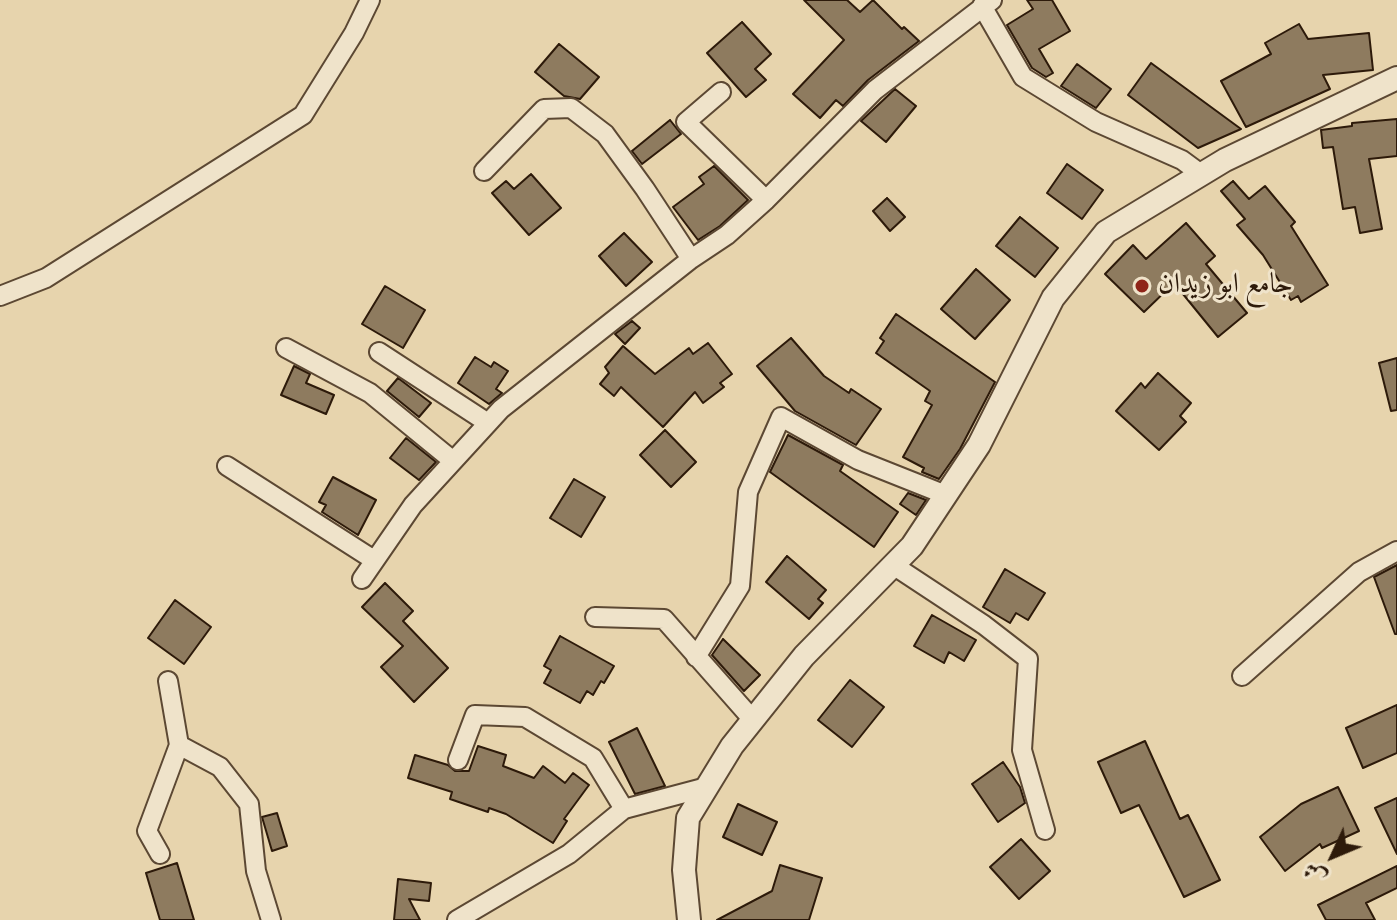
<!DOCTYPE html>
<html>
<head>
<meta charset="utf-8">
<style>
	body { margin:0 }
	#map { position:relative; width:1397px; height:920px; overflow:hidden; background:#e7d4ad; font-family:"IM FELL DW Pica",Amiri,serif }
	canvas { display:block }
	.north { position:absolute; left:1293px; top:816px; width:80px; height:80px; -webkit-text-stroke:6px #efe3ca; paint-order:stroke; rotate:226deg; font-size:22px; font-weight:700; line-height:32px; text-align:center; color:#2d1a0a }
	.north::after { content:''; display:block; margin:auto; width:28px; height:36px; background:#2d1a0a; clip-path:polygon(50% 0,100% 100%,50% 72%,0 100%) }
</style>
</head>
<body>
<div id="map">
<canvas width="1397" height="920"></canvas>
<div class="north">ش</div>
</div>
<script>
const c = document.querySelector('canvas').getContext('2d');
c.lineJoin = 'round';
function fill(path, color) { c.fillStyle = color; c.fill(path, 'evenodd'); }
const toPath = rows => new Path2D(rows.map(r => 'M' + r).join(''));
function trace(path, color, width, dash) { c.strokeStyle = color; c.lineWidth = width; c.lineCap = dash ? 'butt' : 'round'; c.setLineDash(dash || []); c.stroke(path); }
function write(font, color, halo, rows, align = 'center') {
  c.font = font + ' "IM FELL DW Pica",Amiri,serif'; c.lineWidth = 6; c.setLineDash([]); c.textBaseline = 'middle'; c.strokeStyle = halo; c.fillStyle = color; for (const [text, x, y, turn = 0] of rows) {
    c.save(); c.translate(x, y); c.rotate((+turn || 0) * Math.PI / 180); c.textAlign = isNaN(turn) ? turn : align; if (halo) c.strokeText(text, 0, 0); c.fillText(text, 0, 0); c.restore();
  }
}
const building = toPath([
	[804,0,847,0,860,12,873,0,902,29,904,27,919,41,868,80,843,106,836,100,820,118,793,94,844,40,804,0],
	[1027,0,1052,0,1070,31,1039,49,1053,73,1046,77,1032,68,1007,25,1033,9,1027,0],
	[742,22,771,54,755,69,766,80,746,97,707,53,742,22],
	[1299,24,1308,39,1369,33,1373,70,1323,75,1330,89,1246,127,1221,81,1271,54,1265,43,1299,24],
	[559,44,599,77,580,99,564,96,535,72,559,44],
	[1151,63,1241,129,1198,148,1128,95,1151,63],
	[1077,64,1111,89,1096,108,1061,86,1077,64],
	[895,89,916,106,886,142,861,121,895,89],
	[1397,119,1397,156,1369,159,1382,229,1360,233,1355,207,1343,209,1333,147,1323,148,1321,130,1352,126,1352,123,1397,119],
	[670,120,681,134,642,164,632,151,670,120],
	[1067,164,1103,190,1082,219,1047,193,1067,164],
	[714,166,748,200,720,226,698,240,673,207,704,184,699,177,714,166],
	[531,174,561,208,529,235,492,193,506,181,514,189,531,174],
	[1233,181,1249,199,1265,186,1295,222,1291,226,1328,285,1301,302,1298,296,1291,300,1263,255,1237,225,1245,219,1221,191,1233,181],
	[887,198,905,217,890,231,873,211,887,198],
	[1020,217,1058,248,1035,277,996,246,1020,217],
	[1186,223,1215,256,1206,264,1247,313,1218,337,1174,283,1144,312,1105,274,1133,245,1146,259,1186,223],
	[624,233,652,262,626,286,599,256,624,233],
	[976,269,1010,300,975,339,941,309,976,269],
	[385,286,425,310,403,348,362,324,385,286],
	[896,314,995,382,960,449,939,479,922,472,924,468,903,457,932,405,925,401,930,391,876,353,884,341,880,338,896,314],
	[632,321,640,328,625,344,615,334,632,321],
	[791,338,824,376,849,393,851,389,881,409,856,445,795,411,757,366,791,338],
	[708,343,732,374,720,383,724,387,703,403,695,392,663,427,621,387,614,396,600,384,609,373,605,367,623,346,655,374,689,348,693,354,708,343],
	[475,357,491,367,494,362,508,371,496,389,502,393,489,404,458,383,475,357],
	[1397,358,1397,410,1391,411,1379,363,1397,358],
	[294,366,310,374,306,383,334,395,326,414,281,395,294,366],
	[1158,373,1191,403,1180,416,1186,422,1159,450,1116,411,1141,383,1145,388,1158,373],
	[398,378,431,403,419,417,387,391,398,378],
	[665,430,696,462,671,487,640,455,665,430],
	[788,435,843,465,840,471,898,512,874,547,770,472,788,435],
	[406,438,436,462,419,480,390,458,406,438],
	[333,477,376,500,358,535,322,512,326,505,319,502,333,477],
	[574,479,605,497,581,537,550,518,574,479],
	[908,493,926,500,916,515,900,504,908,493],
	[787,556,826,590,818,599,823,603,809,619,766,582,787,556],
	[1397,565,1397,634,1395,634,1374,577,1397,565],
	[1005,569,1045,593,1028,620,1016,613,1010,623,983,607,1005,569],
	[385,583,413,611,403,621,448,668,414,702,381,667,403,646,362,607,385,583],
	[175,600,211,627,184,664,148,638,175,600],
	[932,615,976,640,964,661,949,652,944,663,914,646,932,615],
	[560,636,614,666,604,683,601,681,593,695,587,691,580,703,544,683,551,670,544,666,560,636],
	[723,639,760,675,744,691,712,655,723,639],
	[850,680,884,707,852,747,818,720,850,680],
	[1397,705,1397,753,1363,768,1346,728,1397,705],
	[637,728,665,786,635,794,609,742,637,728],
	[1145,741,1180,819,1188,815,1220,880,1184,897,1139,805,1121,813,1098,762,1145,741],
	[478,746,506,755,503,766,534,778,543,766,565,783,573,773,589,785,564,819,567,821,553,843,506,814,489,808,488,812,450,799,452,792,408,778,415,755,448,765,455,771,469,771,478,746],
	[1003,762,1020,787,1025,803,998,822,972,784,1003,762],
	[1338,787,1359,831,1322,848,1320,844,1285,871,1260,837,1301,804,1338,787],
	[1397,798,1397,854,1375,808,1397,798],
	[738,804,777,822,762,855,723,837,738,804],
	[277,813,287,846,272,851,262,817,277,813],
	[1021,839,1050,871,1019,899,990,867,1021,839],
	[177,863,194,920,160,920,146,873,177,863],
	[780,865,822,878,809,920,717,920,772,891,780,865],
	[1397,866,1397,888,1366,903,1375,920,1326,920,1318,905,1397,866],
	[398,879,431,883,429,901,409,899,420,920,394,920,398,879]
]);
fill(building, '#8e7b5f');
trace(building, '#2d1a0a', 2);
const minor = toPath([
	[982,6,1023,77,1096,122,1182,160,1201,174],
	[721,92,686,122,766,200],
	[484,171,544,109,571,108,605,134,645,189,691,259],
	[0,296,46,278,303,115,354,33,370,0],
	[286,348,370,393,452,460],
	[379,352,488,423],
	[227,466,374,560],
	[893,565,984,625,1028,659,1022,750,1045,830],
	[362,579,413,505,501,409,691,259,727,235,766,200,875,90,992,0],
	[595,617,664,619,753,720],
	[696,657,740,586,748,492,781,417,858,460,946,495],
	[1242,676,1359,572,1397,551],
	[168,681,179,745,220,767,249,804,256,871,271,920],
	[458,760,475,715,525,717,593,758,624,809],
	[160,854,147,831,179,745],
	[457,920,569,854,624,809,707,787]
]);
const tertiary = toPath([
	[689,920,684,870,688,818,732,746,804,656,912,546,979,445,1053,298,1106,232,1225,160,1397,78]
]);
trace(minor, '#5c4833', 22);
trace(tertiary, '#5c4833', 26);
trace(minor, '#efe3ca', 18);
trace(tertiary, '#efe3ca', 22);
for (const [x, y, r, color] of [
	[1142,286,8,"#8f2418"]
]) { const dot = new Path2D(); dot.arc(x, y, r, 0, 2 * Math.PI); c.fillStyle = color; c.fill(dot); trace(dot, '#efe3ca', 3); }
write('28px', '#2d1a0a', '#efe3ca', [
	["جامع ابو زيدان",1158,286]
], 'left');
</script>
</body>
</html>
